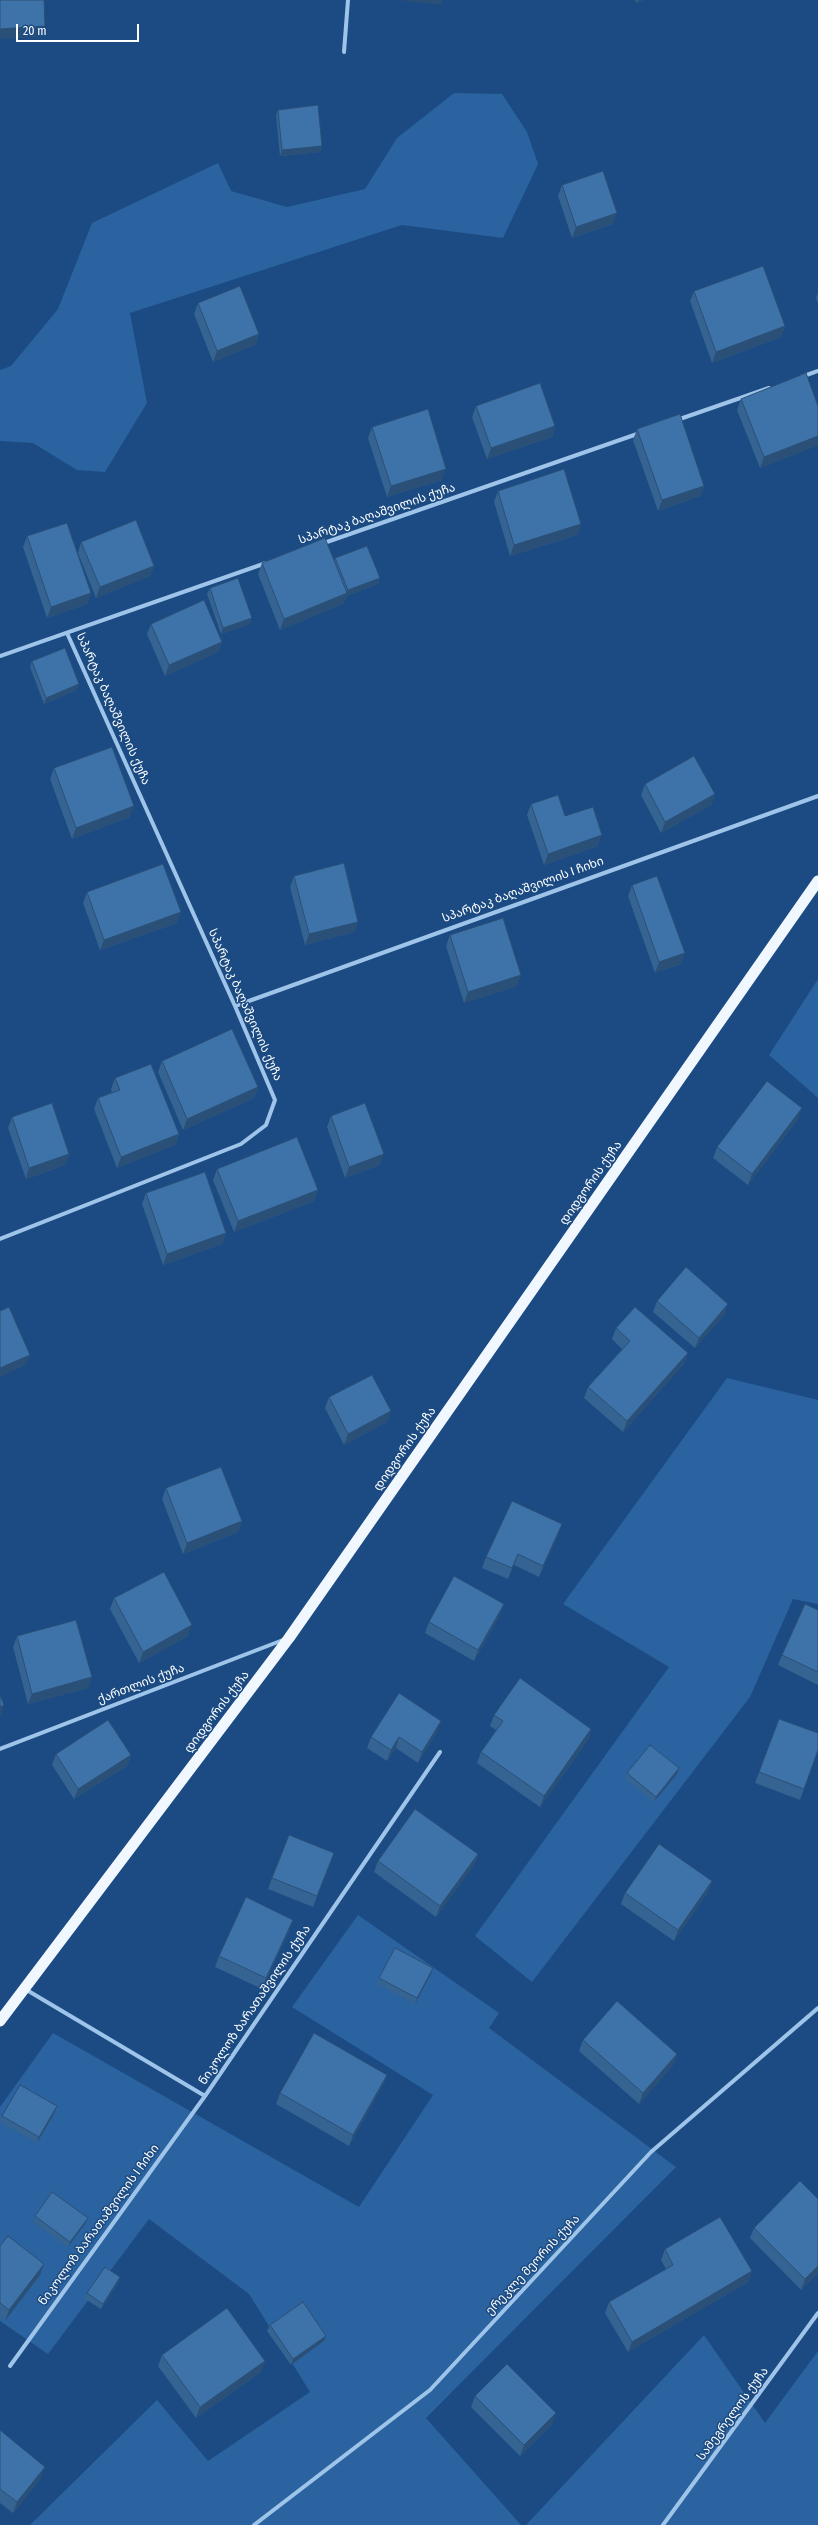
<!DOCTYPE html>
<html>
<head>
<meta charset="utf-8">
<style>
	body { margin:0 }
	#map { position:relative; width:818px; height:2525px; overflow:hidden; background:#1b4b82; font-family:"Fira Sans Condensed",sans-serif }
	canvas { display:block }
	.scale { position:absolute; left:16px; top:24px; width:123px; height:18px; box-sizing:border-box; border:2px solid #fff; border-top:0; padding-left:5px; font-size:12px; line-height:14px; white-space:nowrap; color:#fff; -webkit-text-stroke:3px #1b4b82; paint-order:stroke }
</style>
</head>
<body>
<div id="map">
<canvas width="818" height="2525"></canvas>
<div class="scale">20 m</div>
</div>
<script>
const c = document.querySelector('canvas').getContext('2d');
c.lineJoin = 'round';
function fill(path, color) { c.fillStyle = color; c.fill(path, 'evenodd'); }
const toPath = rows => new Path2D(rows.map(r => 'M' + r).join(''));
function trace(path, color, width, dash) { c.strokeStyle = color; c.lineWidth = width; c.lineCap = dash ? 'butt' : 'round'; c.setLineDash(dash || []); c.stroke(path); }
function write(font, color, halo, rows, align = 'center') {
  c.font = font + ' "Fira Sans Condensed","Noto Sans Georgian",sans-serif'; c.lineWidth = 3; c.setLineDash([]); c.textBaseline = 'middle'; c.strokeStyle = halo; c.fillStyle = color; for (const [text, x, y, turn = 0] of rows) {
    c.save(); c.translate(x, y); c.rotate((+turn || 0) * Math.PI / 180); c.textAlign = isNaN(turn) ? turn : align; if (halo) c.strokeText(text, 0, 0); c.fillText(text, 0, 0); c.restore();
  }
}
fill(toPath([
	[454,93,502,94,527,132,538,164,503,238,402,225,130,313,147,403,105,472,77,470,33,443,0,441,0,370,11,366,58,309,92,223,218,163,231,191,287,207,365,189,397,138],
	[818,979,818,1098,769,1055],
	[727,1378,818,1400,818,1604,793,1599,750,1697,532,1982,475,1936,669,1667,563,1604],
	[358,1915,499,2013,489,2028,676,2167,426,2418,521,2525,30,2525,157,2400,208,2461,310,2392,249,2294,149,2219,48,2354,0,2321,0,2107,53,2033,359,2207,433,2095,292,2007],
	[704,2335,765,2423,818,2351,818,2525,526,2525]
]), '#2a639f');
trace(toPath([
	[344,52,348,0],
	[801,377,818,371],
	[677,420,769,388],
	[324,543,640,433],
	[0,656,266,563],
	[235,1006,818,796],
	[0,1239,241,1144,266,1125,275,1100,235,1006,67,633],
	[0,1749,283,1640],
	[25,1989,205,2096,440,1752],
	[10,2366,205,2096],
	[254,2525,430,2390,651,2152,818,2008],
	[663,2525,818,2313]
]), '#9fc4ea', 4);
trace(toPath([
	[0,2021,289,1638,818,881]
]), '#f1f7ff', 11);
fill(toPath([
	[635,0,644,0,637,3],
	[278,110,322,146,320,152,280,156,276,115],
	[562,185,613,224,572,238,558,196],
	[694,291,785,326,781,337,712,363,690,301],
	[818,293,818,304,816,298],
	[198,303,259,334,255,345,213,362,194,314],
	[741,399,818,406,818,445,760,468,737,410],
	[476,406,555,426,552,437,487,459,472,417],
	[372,427,442,480,387,497,368,438],
	[637,429,704,486,700,496,658,511,633,440],
	[498,491,581,524,577,535,510,556,494,502],
	[27,536,91,593,87,604,47,618,23,547],
	[81,542,154,566,150,576,96,598,78,553],
	[335,558,380,578,378,584,347,596,343,604,280,630,258,574,262,563,334,561],
	[210,588,250,624,221,634,207,594],
	[151,624,222,642,218,652,165,676,147,634],
	[32,661,77,690,44,704,30,667],
	[54,768,130,817,72,839,50,779],
	[645,784,715,794,711,805,661,833,641,795],
	[531,804,565,816,598,846,544,865,527,815],
	[294,876,358,922,354,932,305,945,290,887],
	[632,885,681,964,655,973,628,896],
	[87,892,177,923,100,950,83,903],
	[450,935,517,986,464,1003,446,946],
	[162,1061,258,1087,254,1098,183,1130,158,1072],
	[115,1078,179,1134,175,1145,117,1168,94,1109,98,1098,112,1092,111,1089],
	[331,1116,380,1165,345,1178,327,1127],
	[12,1117,69,1154,65,1165,26,1179,8,1128],
	[798,1119,748,1185,713,1158,717,1147],
	[217,1169,318,1190,314,1201,234,1232,213,1180],
	[146,1193,226,1233,222,1244,163,1265,142,1204],
	[657,1301,725,1314,695,1348,653,1312],
	[616,1328,688,1353,684,1364,623,1432,584,1398,588,1387,622,1349,612,1339],
	[329,1397,387,1422,344,1445,325,1408],
	[166,1488,242,1521,238,1532,183,1554,162,1499],
	[558,1535,539,1577,514,1565,508,1579,482,1568,486,1557],
	[114,1598,188,1636,139,1663,110,1609],
	[504,1604,500,1615,474,1661,425,1633,429,1622],
	[818,1610,818,1685,778,1665,782,1655],
	[17,1636,92,1677,88,1688,28,1704,13,1647],
	[494,1715,591,1729,588,1740,540,1807,477,1763,481,1752,496,1730,490,1726],
	[779,1719,818,1751,800,1800,755,1783],
	[437,1732,418,1763,396,1748,387,1761,367,1748,371,1737],
	[56,1754,131,1755,127,1766,74,1799,52,1765],
	[679,1768,677,1774,654,1802,625,1779,627,1773],
	[478,1854,474,1865,436,1917,374,1872,378,1861],
	[330,1864,313,1907,268,1889,272,1878],
	[712,1881,708,1892,674,1941,621,1904,625,1893],
	[289,1931,262,1989,215,1967,219,1956],
	[431,1974,415,2004,377,1984,379,1978],
	[583,2040,677,2054,673,2065,639,2104,579,2051],
	[387,2075,383,2085,349,2146,276,2104,280,2093],
	[57,2106,55,2112,37,2143,0,2122,2,2116],
	[35,2216,88,2218,85,2224,68,2247,33,2222],
	[754,2228,818,2273,801,2290,750,2238],
	[0,2246,40,2275,5,2321,0,2317],
	[665,2249,752,2271,748,2282,628,2352,605,2313,609,2302,666,2269,661,2260],
	[120,2277,118,2283,101,2309,85,2299,87,2293],
	[270,2325,326,2336,324,2341,291,2365,267,2331],
	[162,2355,265,2361,261,2372,196,2418,158,2366],
	[475,2396,552,2424,520,2456,471,2407],
	[0,2430,41,2478,13,2513,0,2503]
]), '#356392');
fill(toPath([
	[400,0,442,0,441,5],
	[638,0,644,0,637,3],
	[45,26,41,37,0,39,0,29],
	[322,146,320,152,280,156,282,150],
	[617,213,613,224,572,238,576,227],
	[785,326,781,337,712,363,716,352],
	[259,334,255,345,213,362,217,351],
	[555,426,552,437,487,459,491,448],
	[818,436,818,445,760,468,764,457],
	[446,469,442,480,387,497,391,486],
	[704,486,700,496,658,511,662,500],
	[581,524,577,535,510,556,514,545],
	[154,566,150,576,96,598,100,587],
	[380,578,378,584,347,596,343,604,280,630,284,619,346,594,348,590],
	[91,593,87,604,47,618,51,607],
	[252,618,250,624,221,634,223,628],
	[222,642,218,652,165,676,169,665],
	[79,684,77,690,44,704,46,698],
	[715,794,711,805,661,833,665,822],
	[134,806,130,817,72,839,76,828],
	[602,835,598,846,544,865,548,854],
	[181,912,177,923,100,950,104,940],
	[358,922,354,932,305,945,309,934],
	[685,953,681,964,655,973,659,962],
	[521,975,517,986,464,1003,468,992],
	[258,1087,254,1098,183,1130,187,1119],
	[802,1108,798,1119,748,1185,752,1174],
	[179,1134,175,1145,117,1168,121,1157],
	[69,1154,65,1165,26,1179,29,1168],
	[384,1154,380,1165,345,1178,349,1167],
	[318,1190,314,1201,234,1232,238,1221],
	[226,1233,222,1244,163,1265,167,1254],
	[728,1304,725,1314,695,1348,699,1338],
	[688,1353,684,1364,623,1432,627,1421],
	[30,1355,26,1365,0,1377,0,1368],
	[391,1411,387,1422,344,1445,348,1434],
	[242,1521,238,1532,183,1554,187,1543],
	[562,1524,558,1535,539,1577,543,1566],
	[518,1554,514,1565,508,1579,512,1568],
	[504,1604,500,1615,474,1661,478,1650],
	[192,1625,188,1636,139,1663,143,1652],
	[92,1677,88,1688,28,1704,32,1694],
	[4,1705,1,1716,0,1716,0,1707],
	[441,1721,437,1732,418,1763,422,1752],
	[591,1729,588,1740,540,1807,544,1796],
	[399,1737,396,1748,387,1761,391,1750],
	[131,1755,127,1766,74,1799,78,1789],
	[679,1768,677,1774,654,1802,656,1797],
	[478,1854,474,1865,436,1917,440,1906],
	[712,1881,708,1892,674,1941,678,1930],
	[293,1920,289,1931,262,1989,266,1978],
	[433,1968,431,1974,415,2004,417,1998],
	[677,2054,673,2065,639,2104,643,2093],
	[387,2075,383,2085,349,2146,353,2135],
	[57,2106,55,2112,37,2143,39,2137],
	[88,2218,85,2224,68,2247,70,2242],
	[44,2264,40,2275,5,2321,9,2310],
	[818,2266,818,2273,801,2290,805,2279],
	[752,2271,748,2282,628,2352,632,2342],
	[120,2277,118,2283,101,2309,103,2304],
	[326,2336,324,2341,291,2365,293,2359],
	[265,2361,261,2372,196,2418,200,2407],
	[556,2413,552,2424,520,2456,524,2445],
	[45,2467,41,2478,13,2513,17,2502]
]), '#2b5077');
const building = toPath([
	[0,0,44,0,45,26,0,29,0,0],
	[318,105,322,146,282,150,278,110,318,105],
	[603,171,617,213,576,227,562,185,603,171],
	[763,266,785,326,716,352,694,291,763,266],
	[240,286,259,334,217,351,198,303,240,286],
	[806,373,818,406,818,436,764,457,741,399,806,373],
	[540,383,555,426,491,448,476,406,540,383],
	[428,409,446,469,391,486,372,427,428,409],
	[680,414,704,486,662,500,637,429,680,414],
	[564,469,581,524,514,545,498,491,564,469],
	[136,520,154,566,100,587,81,542,136,520],
	[67,523,91,593,51,607,27,536,67,523],
	[325,538,347,593,284,619,262,563,325,538],
	[367,546,380,578,348,590,335,558,367,546],
	[238,578,252,618,223,628,210,588,238,578],
	[204,600,222,642,169,665,151,624,204,600],
	[65,648,79,684,46,698,32,661,65,648],
	[112,747,134,806,76,828,54,768,112,747],
	[694,756,715,794,665,822,645,784,694,756],
	[558,795,565,816,593,807,602,835,548,854,531,804,558,795],
	[344,863,358,922,309,934,294,876,344,863],
	[163,864,181,912,104,940,87,892,163,864],
	[657,876,685,953,659,962,632,885,657,876],
	[503,918,521,975,468,992,450,935,503,918],
	[232,1029,258,1087,187,1119,162,1061,232,1029],
	[151,1064,179,1134,121,1157,98,1098,120,1090,115,1078,151,1064],
	[767,1081,802,1108,752,1174,717,1147,767,1081],
	[52,1103,69,1154,29,1168,12,1117,52,1103],
	[365,1103,384,1154,349,1167,331,1116,365,1103],
	[297,1137,318,1190,238,1221,217,1169,297,1137],
	[205,1172,226,1233,167,1254,146,1193,205,1172],
	[686,1267,728,1304,699,1338,657,1301,686,1267],
	[9,1307,30,1355,0,1368,0,1311,9,1307],
	[635,1307,688,1353,627,1421,588,1387,630,1341,616,1328,635,1307],
	[372,1375,391,1411,348,1434,329,1397,372,1375],
	[221,1467,242,1521,187,1543,166,1488,221,1467],
	[512,1501,562,1524,543,1566,518,1554,512,1568,486,1557,512,1501],
	[164,1572,192,1625,143,1652,114,1598,164,1572],
	[454,1576,504,1604,478,1650,429,1622,454,1576],
	[805,1604,818,1610,818,1672,782,1655,805,1604],
	[76,1620,92,1677,32,1694,17,1636,76,1620],
	[520,1678,591,1729,544,1796,481,1752,503,1721,494,1715,520,1678],
	[399,1693,441,1721,422,1752,399,1737,391,1750,371,1737,399,1693],
	[0,1695,4,1705,0,1707,0,1695],
	[779,1719,818,1733,818,1750,804,1789,759,1772,779,1719],
	[108,1720,131,1755,78,1789,56,1754,108,1720],
	[650,1745,679,1768,656,1797,627,1773,650,1745],
	[415,1809,478,1854,440,1906,378,1861,415,1809],
	[289,1835,334,1853,317,1896,272,1878,289,1835],
	[659,1844,712,1881,678,1930,625,1893,659,1844],
	[246,1897,293,1920,266,1978,219,1956,246,1897],
	[395,1948,433,1968,417,1998,379,1978,395,1948],
	[617,2001,677,2054,643,2093,583,2040,617,2001],
	[314,2033,387,2075,353,2135,280,2093,314,2033],
	[20,2085,57,2106,39,2137,2,2116,20,2085],
	[800,2181,818,2199,818,2266,805,2279,754,2228,800,2181],
	[52,2192,88,2218,70,2242,35,2216,52,2192],
	[720,2217,752,2271,632,2342,609,2302,673,2265,665,2249,720,2217],
	[8,2236,44,2264,9,2310,0,2303,0,2246,8,2236],
	[105,2267,120,2277,103,2304,87,2293,105,2267],
	[303,2302,326,2336,293,2359,270,2325,303,2302],
	[227,2308,265,2361,200,2407,162,2355,227,2308],
	[507,2364,556,2413,524,2445,475,2396,507,2364],
	[0,2430,45,2467,17,2502,0,2489,0,2430]
]);
fill(building, '#3e73aa');
trace(building, '#2b5077', 1);
write('12px', '#fff', '#1b4b82', [
	["სპარტაკ ბაღაშვილის ქუჩა",377,514,-19],
	["სპარტაკ ბაღაშვილის ქუჩა",113,709,66],
	["სპარტაკ ბაღაშვილის I ჩიხი",523,890,-20],
	["სპარტაკ ბაღაშვილის ქუჩა",245,1005,66],
	["დიდგორის ქუჩა",591,1183,-55],
	["დიდგორის ქუჩა",405,1449,-55],
	["ქართლის ქუჩა",141,1684,-21],
	["დიდგორის ქუჩა",217,1712,-53],
	["ნიკოლოზ ბარათაშვილის ქუჩა",255,2005,-56],
	["ნიკოლოზ ბარათაშვილის I ჩიხი",99,2225,-54],
	["ერეკლე მეორის ქუჩა",533,2265,-47],
	["სამეგრელოს ქუჩა",733,2414,-54]
]);
</script>
</body>
</html>
